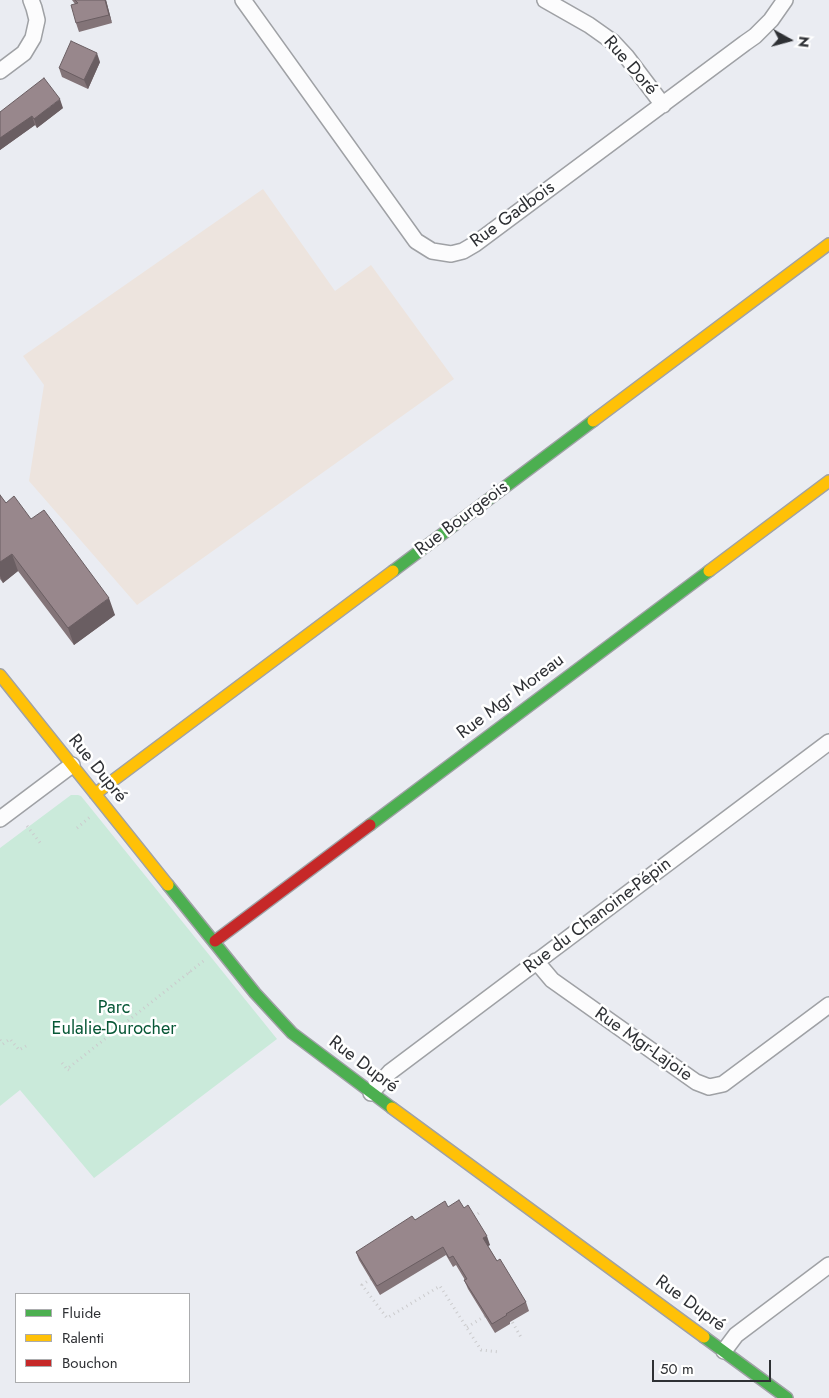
<!DOCTYPE html>
<html>
<head>
<meta charset="utf-8">
<style>
	body { margin:0 }
	#map { position:relative; width:829px; height:1398px; overflow:hidden; background:#eaecf2; font-family:Jost,sans-serif }
	canvas { display:block }
	.legend { position:absolute; left:15px; top:1293px; width:175px; height:90px; box-sizing:border-box; background:#fff; border:1px solid #abacae; margin:0; padding:6px 9px; list-style:none; font-size:15px; color:#2e3034 }
	.legend li { display:flex; align-items:center; gap:10px; height:25px }
	.legend b { width:25px; border:1px solid #abacae }
	.north { position:absolute; left:764px; top:15px; width:50px; height:50px; -webkit-text-stroke:4px #fff; paint-order:stroke; rotate:97deg; font-size:14px; font-weight:700; line-height:20px; text-align:center; color:#2e3034 }
	.north::after { content:''; display:block; margin:auto; width:18px; height:22px; background:#2e3034; clip-path:polygon(50% 0,100% 100%,50% 72%,0 100%) }
	.scale { position:absolute; left:652px; top:1360px; width:119px; height:22px; box-sizing:border-box; border:2px solid #2e3034; border-top:0; padding-left:6px; font-size:15px; line-height:18px; white-space:nowrap; color:#2e3034; -webkit-text-stroke:4px #fff; paint-order:stroke }
</style>
</head>
<body>
<div id="map">
<canvas width="829" height="1398"></canvas>
<ul class="legend">
<li><b style="height:6px;background:#4caf50"></b>Fluide</li>
<li><b style="height:6px;background:#ffc107"></b>Ralenti</li>
<li><b style="height:6px;background:#c62828"></b>Bouchon</li>
</ul>
<div class="north">N</div>
<div class="scale">50 m</div>
</div>
<script>
const c = document.querySelector('canvas').getContext('2d');
c.lineJoin = 'round';
function fill(path, color) { c.fillStyle = color; c.fill(path, 'evenodd'); }
const toPath = rows => new Path2D(rows.map(r => 'M' + r).join(''));
function trace(path, color, width, dash) { c.strokeStyle = color; c.lineWidth = width; c.lineCap = dash ? 'butt' : 'round'; c.setLineDash(dash || []); c.stroke(path); }
function write(font, color, halo, rows, align = 'center') {
  c.font = font + ' Jost,sans-serif'; c.lineWidth = 5; c.setLineDash([]); c.textBaseline = 'middle'; c.strokeStyle = halo; c.fillStyle = color; for (const [text, x, y, turn = 0] of rows) {
    c.save(); c.translate(x, y); c.rotate((+turn || 0) * Math.PI / 180); c.textAlign = isNaN(turn) ? turn : align; if (halo) c.strokeText(text, 0, 0); c.fillText(text, 0, 0); c.restore();
  }
}
fill(toPath([
	[263,189,335,291,371,265,454,379,137,605,29,481,44,385,23,356]
]), '#ede4de');
fill(toPath([
	[71,795,78,795,81,796,277,1039,94,1178,20,1090,0,1106,0,848]
]), '#caeada');
const street = toPath([
	[243,0,416,241,432,251,451,254,463,251,475,244,745,43,755,36,771,20,785,0],
	[545,0,589,25,613,42,626,56,663,105],
	[0,71,24,53,33,38,37,20,34,8,31,0],
	[0,819,72,765],
	[536,961,552,980,696,1082,709,1087,723,1084,829,1005],
	[371,1093,390,1072,829,742],
	[724,1351,736,1335,829,1265]
]);
const fast = toPath([
	[393,571,593,421],
	[370,825,709,571],
	[168,885,255,993,292,1033,392,1108],
	[704,1337,787,1398]
]);
const slow = toPath([
	[593,421,829,244],
	[709,571,829,481],
	[0,675,168,885],
	[95,794,393,571],
	[392,1108,704,1337]
]);
const jam = toPath([
	[215,941,370,825]
]);
trace(street, '#9fa1a5', 18);
trace(fast, '#9fa1a5', 14);
trace(slow, '#9fa1a5', 14);
trace(jam, '#9fa1a5', 14);
trace(toPath([
	[27,826,41,844],
	[77,828,91,816],
	[189,972,192,976],
	[0,1040,3,1044,10,1039,19,1050,26,1046],
	[62,1063,67,1069],
	[69,1070,67,1069,206,959],
	[474,1217,479,1213],
	[371,1279,362,1285,387,1318,440,1286,481,1350,500,1352],
	[510,1318,522,1339],
	[467,1327,487,1315]
]), '#cbcbcd', 3, [1, 4]);
trace(street, '#fcfcfd', 15);
trace(fast, '#4caf50', 11);
trace(slow, '#ffc107', 11);
trace(jam, '#c62828', 11);
fill(toPath([
	[72,0,106,0,112,23,79,32,76,23,75,4],
	[100,62,88,89,62,77,59,68],
	[63,108,37,128,35,125,0,150,0,112],
	[0,495,6,503,31,519,115,615,74,645,18,571,3,583,0,579],
	[448,1207,464,1208,490,1245,488,1246,497,1261,526,1302,529,1311,510,1322,510,1324,495,1333,468,1289,464,1280,465,1280,456,1265,453,1267,446,1255,380,1295,359,1260,356,1252,415,1220]
]), '#837478');
fill(toPath([
	[105,0,106,0,112,23,109,15],
	[97,53,100,62,88,89,84,80],
	[60,99,63,108,37,128,34,119],
	[32,116,35,125,0,150,0,138],
	[12,554,18,571,3,583,0,576,0,562],
	[109,598,115,615,74,645,68,628],
	[487,1236,490,1245,486,1247,483,1238]
]), '#6a5e62');
const building = toPath([
	[75,0,105,0,109,15,76,23,71,5,78,3,75,0],
	[71,41,97,53,84,80,59,68,71,41],
	[44,78,60,99,34,119,32,116,0,138,0,112,44,78],
	[0,495,6,503,14,496,31,519,44,510,109,598,68,628,12,554,0,562,0,495],
	[459,1200,464,1208,468,1205,487,1236,483,1238,497,1261,500,1259,526,1302,506,1314,507,1315,492,1324,464,1280,467,1279,453,1256,449,1258,443,1247,377,1286,356,1252,412,1216,415,1220,445,1201,448,1207,459,1200]
]);
fill(building, '#98878c');
trace(building, '#6a5e62', 1);
write('18px', '#2e3034', '#fff', [
	["Rue Doré",630,66,49],
	["Rue Gadbois",513,215,-36],
	["Rue Bourgeois",462,519,-37],
	["Rue Mgr Moreau",511,697,-37],
	["Rue Dupré",97,769,51],
	["Rue du Chanoine-Pépin",598,916,-37],
	["Rue Mgr-Lajoie",643,1045,35],
	["Rue Dupré",363,1065,37],
	["Rue Dupré",690,1304,36]
]);
write('18px', '#085837', '#fff', [
	["Parc",114,1009],
	["Eulalie-Durocher",114,1030]
]);
</script>
</body>
</html>
